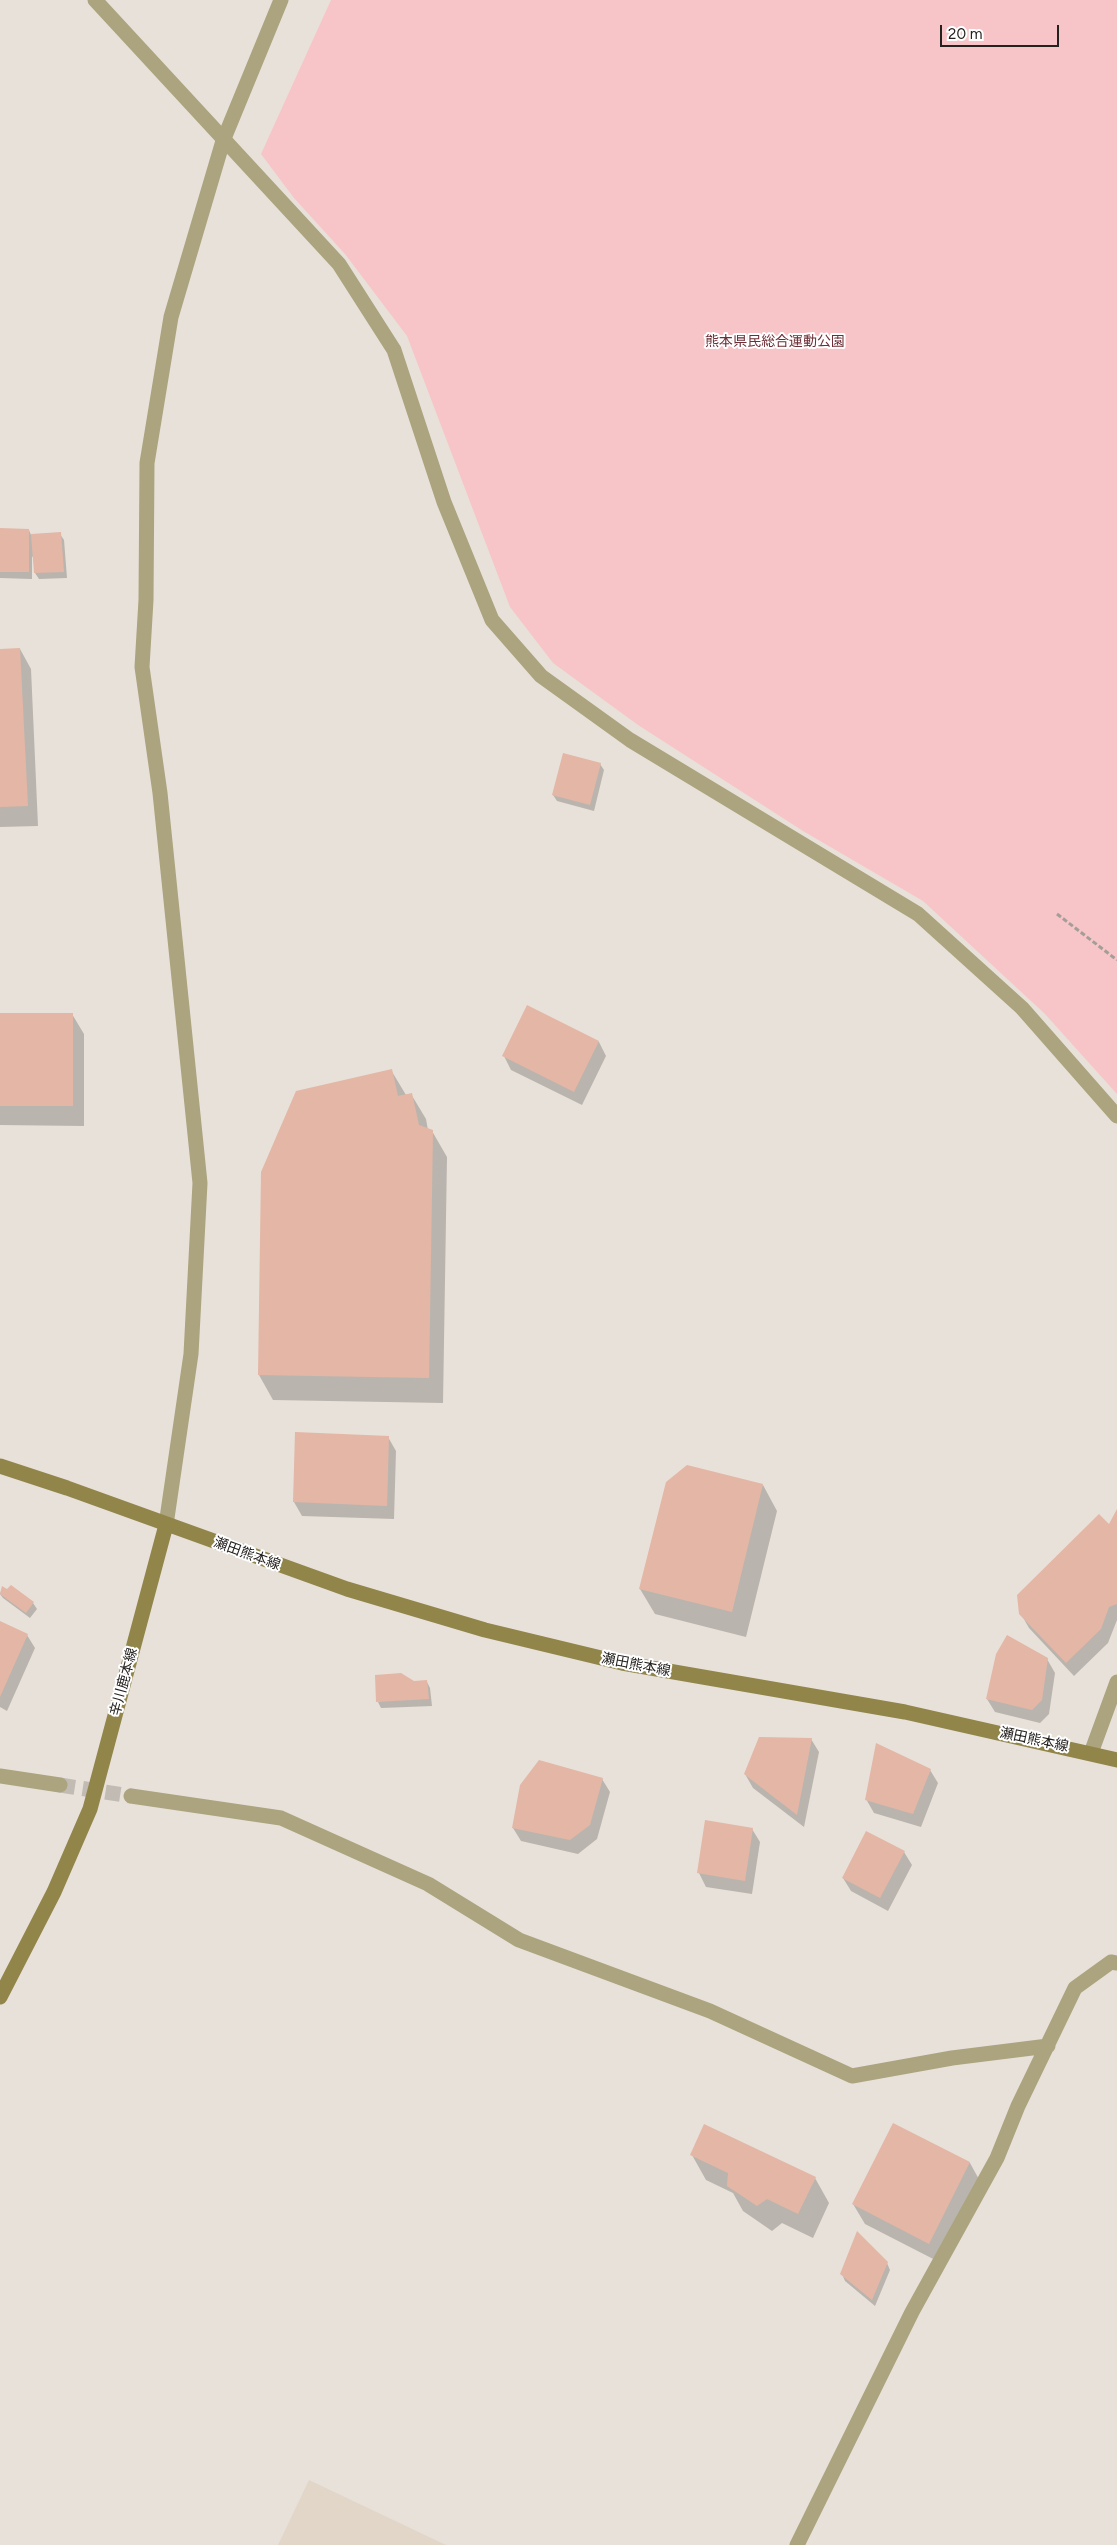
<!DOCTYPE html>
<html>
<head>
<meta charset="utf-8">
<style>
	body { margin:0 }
	#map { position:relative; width:1117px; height:2545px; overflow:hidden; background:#e8e1d9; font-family:Figtree,sans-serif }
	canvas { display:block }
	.scale { position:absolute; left:940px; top:25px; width:119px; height:22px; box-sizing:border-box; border:2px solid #24221f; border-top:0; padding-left:6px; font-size:15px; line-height:18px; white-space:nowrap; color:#24221f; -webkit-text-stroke:4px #fff; paint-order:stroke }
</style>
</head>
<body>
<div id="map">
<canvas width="1117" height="2545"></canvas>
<div class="scale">20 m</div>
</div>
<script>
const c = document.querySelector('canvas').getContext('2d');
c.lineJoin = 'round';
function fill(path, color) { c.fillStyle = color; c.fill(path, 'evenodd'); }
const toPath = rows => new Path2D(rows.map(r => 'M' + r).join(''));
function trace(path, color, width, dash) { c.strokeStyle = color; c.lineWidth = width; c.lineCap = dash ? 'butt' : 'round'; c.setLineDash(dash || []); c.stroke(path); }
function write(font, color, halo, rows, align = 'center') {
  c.font = font + ' Figtree,"Noto Sans JP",sans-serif'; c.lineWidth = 4; c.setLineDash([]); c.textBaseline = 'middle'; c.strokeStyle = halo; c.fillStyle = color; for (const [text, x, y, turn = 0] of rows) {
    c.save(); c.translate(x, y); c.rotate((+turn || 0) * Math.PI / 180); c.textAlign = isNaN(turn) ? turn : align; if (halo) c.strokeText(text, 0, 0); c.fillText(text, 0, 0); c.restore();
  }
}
fill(toPath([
	[309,2480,446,2545,278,2545]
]), '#e2d6c8');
fill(toPath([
	[331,0,1117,0,1117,1094,1045,1014,923,901,803,831,638,725,553,663,510,607,407,336,345,254,294,198,261,154]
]), '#f7c5c8');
fill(toPath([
	[0,529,29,530,31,535,60,534,64,540,67,578,39,579,35,573,34,556,32,557,32,579,0,578],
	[20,649,31,669,38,826,0,827,0,650],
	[600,764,604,770,594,811,557,801,553,795],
	[528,1007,599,1042,606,1056,582,1105,511,1070,504,1056],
	[0,1014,72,1014,84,1034,84,1126,0,1125],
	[391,1070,406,1095,411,1094,426,1119,428,1130,432,1131,447,1157,443,1403,273,1400,259,1375],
	[296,1433,388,1437,396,1451,394,1519,302,1516,294,1502],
	[763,1485,777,1511,746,1637,655,1614,640,1589],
	[1117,1511,1117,1620,1108,1643,1074,1676,1029,1628,1021,1614,1109,1526],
	[2,1588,33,1603,37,1609,30,1618,3,1598,0,1594],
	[0,1623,27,1635,35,1648,7,1711,0,1707],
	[1047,1659,1055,1673,1049,1714,1040,1723,995,1712,987,1699],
	[427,1682,430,1688,432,1706,381,1708,378,1702],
	[811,1739,819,1752,804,1827,753,1788,745,1774],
	[930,1770,938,1783,921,1827,874,1813,866,1799],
	[602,1779,610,1792,597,1839,578,1854,521,1841,513,1828],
	[752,1829,760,1842,752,1894,706,1887,699,1873],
	[904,1852,912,1865,888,1911,851,1891,843,1878],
	[894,2124,970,2163,981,2183,941,2263,865,2224,853,2204],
	[692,2155,815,2178,829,2203,813,2238,782,2223,772,2231,743,2211,733,2193,706,2180],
	[887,2263,890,2270,875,2306,845,2281,842,2274]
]), '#0003');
fill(toPath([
	[0,528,29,529,29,572,0,572],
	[61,532,64,572,34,573,31,534],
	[20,648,28,806,0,807,0,649],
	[563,753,601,763,590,805,552,795],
	[527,1005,599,1041,574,1092,502,1056],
	[0,1013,73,1013,73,1106,0,1106],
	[392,1069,398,1096,412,1093,419,1125,433,1130,429,1378,258,1375,261,1172,296,1091],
	[295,1432,389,1436,387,1506,293,1502],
	[687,1465,763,1484,732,1612,639,1589,666,1482],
	[1117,1509,1117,1604,1109,1607,1101,1629,1066,1663,1019,1614,1017,1595,1099,1514,1109,1524],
	[11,1585,34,1602,26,1613,0,1594,2,1586,7,1589],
	[0,1621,28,1634,0,1697],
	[1007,1635,1048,1658,1042,1700,1032,1710,986,1699,996,1654],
	[401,1673,414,1681,427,1680,429,1699,376,1702,375,1675],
	[759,1737,812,1738,797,1815,744,1774],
	[876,1743,931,1769,913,1814,865,1800],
	[539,1760,603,1778,590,1825,570,1840,512,1828,520,1785],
	[705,1820,753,1828,745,1881,697,1873],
	[866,1831,905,1851,880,1898,842,1878],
	[893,2123,970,2162,929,2244,852,2204],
	[704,2124,816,2177,798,2214,767,2199,757,2206,727,2186,728,2173,690,2155],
	[857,2231,888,2262,872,2300,840,2274]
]), '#e3b6a5');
trace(toPath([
	[60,1785,131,1796]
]), '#c1bbb4', 15, [15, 8]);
trace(toPath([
	[1057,914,1117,960]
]), '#a39e98', 3, [5, 2.5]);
trace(toPath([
	[1091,1753,1117,1682]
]), '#aba47e', 15);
trace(toPath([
	[95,0,339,264,394,350,444,502,492,620,541,676,630,740,918,914,1022,1008,1117,1116],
	[0,1776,60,1785],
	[131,1796,281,1818,428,1884,519,1940,710,2011,852,2076,952,2058,1048,2046],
	[797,2545,912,2312,997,2158,1018,2106,1075,1988,1111,1962,1117,1963]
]), '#aba47e', 15);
trace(toPath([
	[166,1525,191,1354,200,1183,160,793,142,667,146,600,147,463,171,317,223,141,281,0]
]), '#aba47e', 15);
trace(toPath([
	[0,1466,67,1488,347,1589,485,1630,622,1663,905,1712,1117,1760],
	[0,1997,54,1892,90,1809,166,1525]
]), '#91854a', 15);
write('14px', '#6c2f37', '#fff', [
	["熊本県民総合運動公園",775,342]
]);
write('14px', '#24221f', '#fff', [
	["瀬田熊本線",247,1554,20],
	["瀬田熊本線",636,1665,11],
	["辛川鹿本線",124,1682,-75],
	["瀬田熊本線",1034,1740,12]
]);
</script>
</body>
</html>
